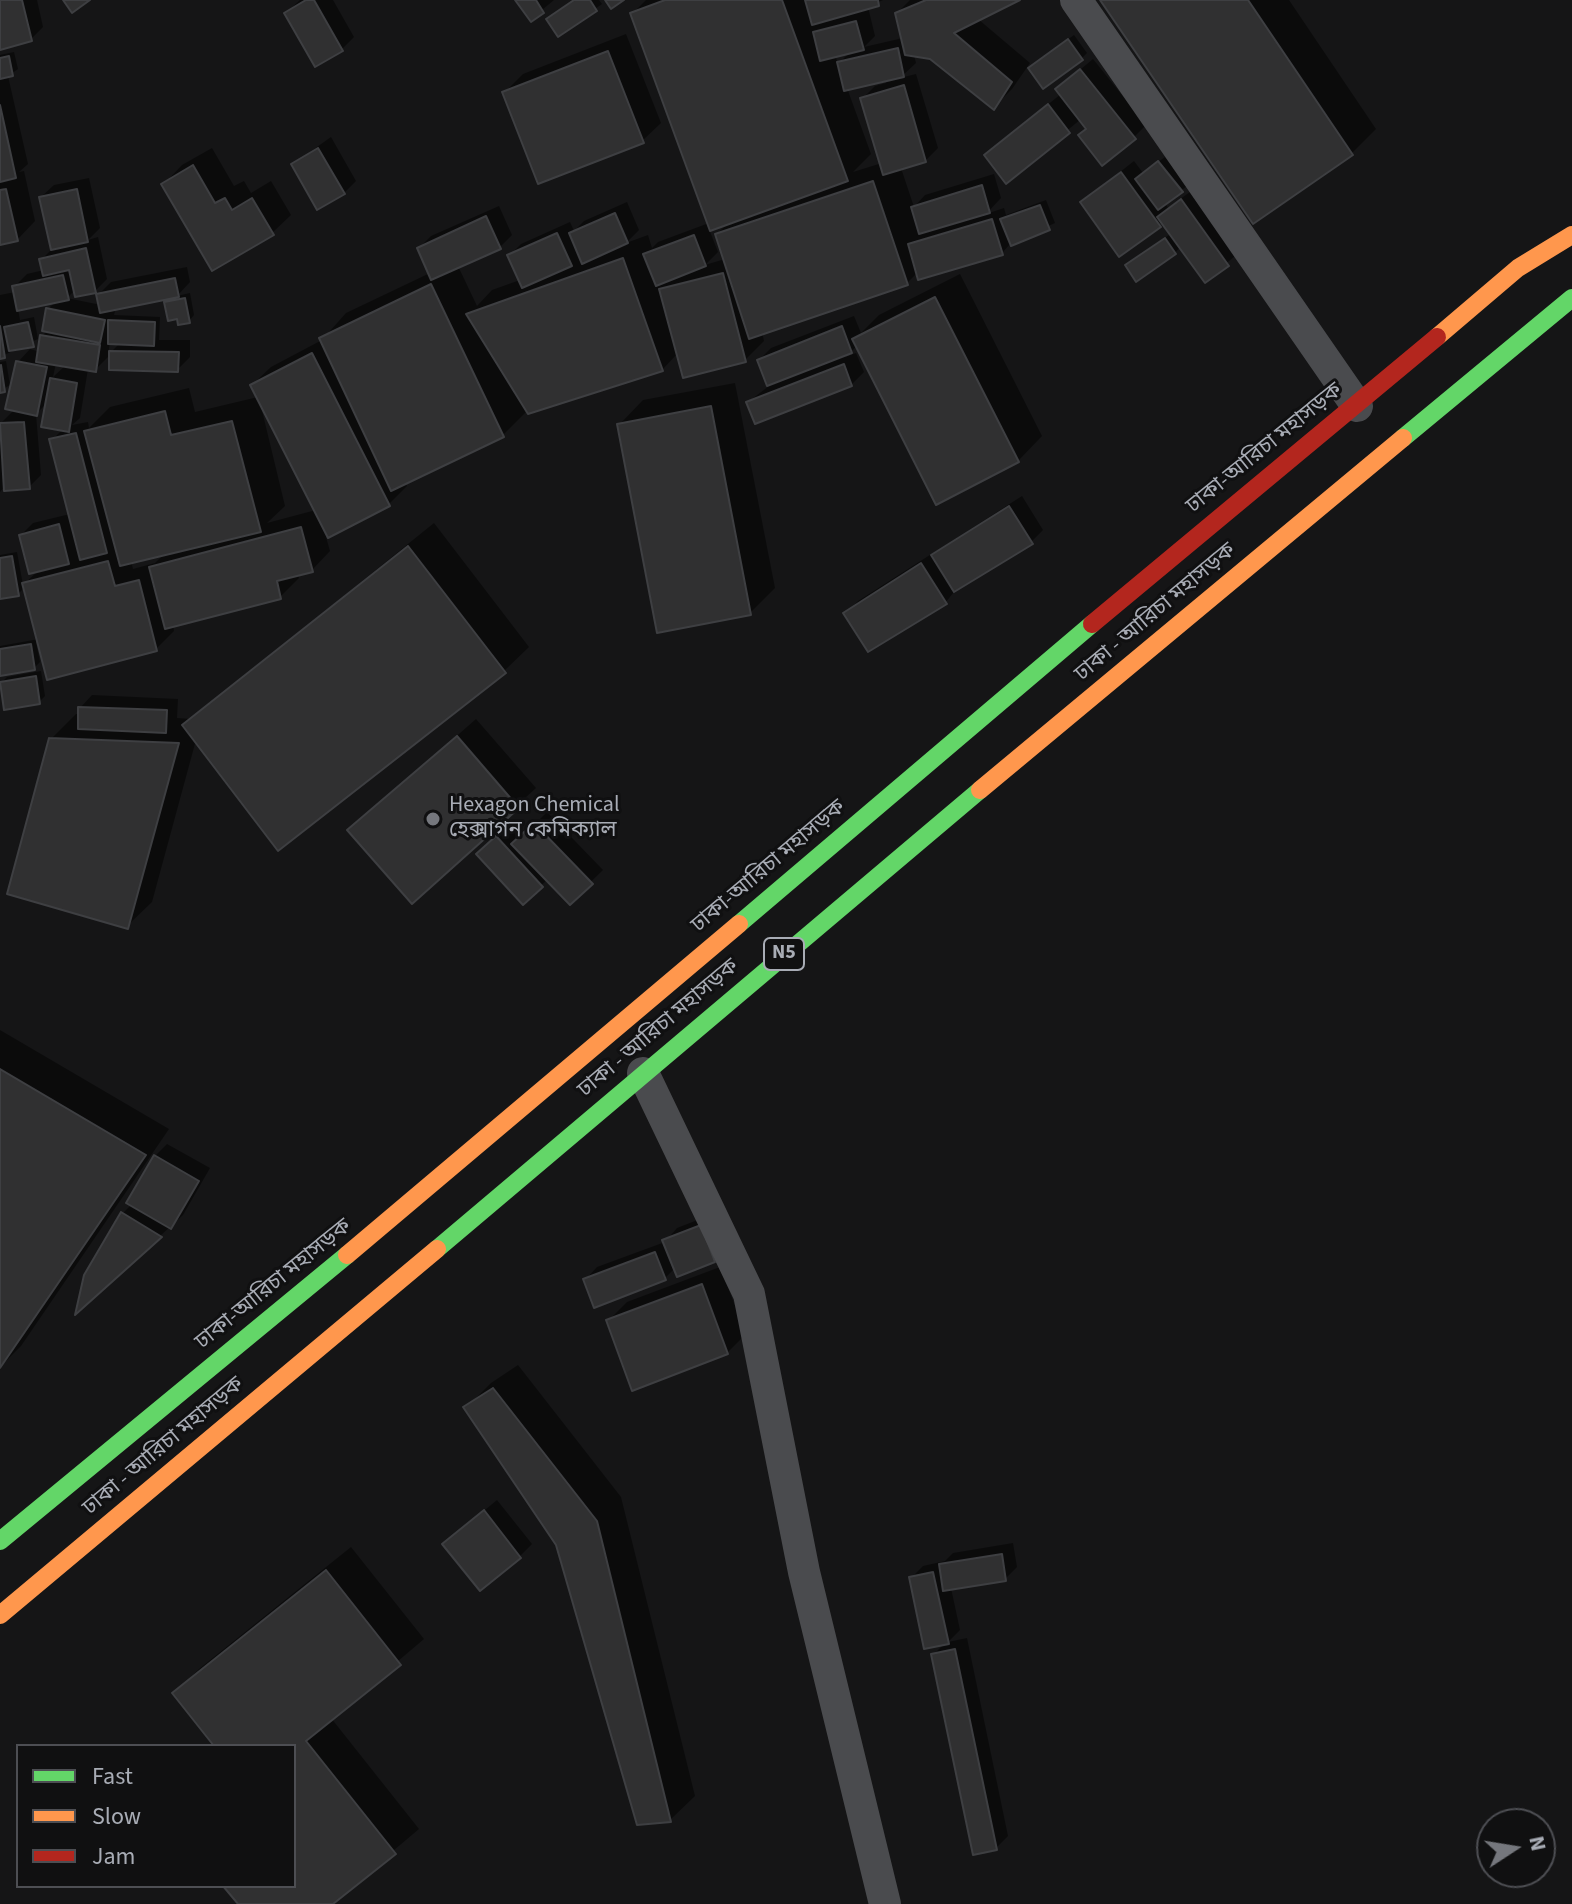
<!DOCTYPE html>
<html>
<head>
<meta charset="utf-8">
<style>
	body { margin:0 }
	#map { position:relative; width:1572px; height:1904px; overflow:hidden; background:#151516; font-family:"Source Sans 3",sans-serif }
	canvas { display:block }
	.legend { position:absolute; left:16px; top:1744px; width:280px; height:144px; box-sizing:border-box; background:#101011; border:2px solid #4d4e53; margin:0; padding:10px 14px; list-style:none; font-size:24px; color:#a8acb5 }
	.legend li { display:flex; align-items:center; gap:16px; height:40px }
	.legend b { width:40px; border:2px solid #4d4e53 }
	.north { position:absolute; left:1476px; top:1808px; width:80px; height:80px; box-sizing:border-box; background:#101011; border:2px solid #4d4e53; border-radius:50%; rotate:78deg; font-size:22px; font-weight:700; line-height:32px; text-align:center; color:#a8acb5 }
	.north::after { content:''; display:block; margin:auto; width:28px; height:36px; background:#75777d; clip-path:polygon(50% 0,100% 100%,50% 72%,0 100%) }
</style>
</head>
<body>
<div id="map">
<canvas width="1572" height="1904"></canvas>
<ul class="legend">
<li><b style="height:10px;background:#63d668"></b>Fast</li>
<li><b style="height:10px;background:#ff974d"></b>Slow</li>
<li><b style="height:10px;background:#b3261e"></b>Jam</li>
</ul>
<div class="north">N</div>
</div>
<script>
const c = document.querySelector('canvas').getContext('2d');
c.lineJoin = 'round';
function fill(path, color) { c.fillStyle = color; c.fill(path, 'evenodd'); }
const toPath = rows => new Path2D(rows.map(r => 'M' + r).join(''));
function trace(path, color, width, dash) { c.strokeStyle = color; c.lineWidth = width; c.lineCap = dash ? 'butt' : 'round'; c.setLineDash(dash || []); c.stroke(path); }
function write(font, color, halo, rows, align = 'center') {
  c.font = font + ' "Source Sans 3","Noto Sans Bengali",sans-serif'; c.lineWidth = 6; c.setLineDash([]); c.textBaseline = 'middle'; c.strokeStyle = halo; c.fillStyle = color; for (const [text, x, y, turn = 0] of rows) {
    c.save(); c.translate(x, y); c.rotate((+turn || 0) * Math.PI / 180); c.textAlign = isNaN(turn) ? turn : align; if (halo) c.strokeText(text, 0, 0); c.fillText(text, 0, 0); c.restore();
  }
}
fill(toPath([
	[0,0,37,0,43,27,31,39],
	[300,0,333,0,354,37,342,49,316,64,286,13],
	[518,0,554,0,531,19],
	[574,0,599,0,602,4,559,34,554,14],
	[646,0,883,0,868,7,875,36,864,47,903,38,897,13,910,0,1019,0,978,19,1030,63,1012,89,994,107,931,57,914,55,916,63,900,78,916,74,938,148,925,161,901,168,914,207,925,195,994,174,1001,198,986,214,1004,208,1006,215,1046,200,1055,223,1011,243,1002,253,918,272,907,283,762,332,764,341,745,360,678,353,662,370,528,410,502,436,405,482,407,486,389,504,326,537,330,551,312,570,298,574,299,578,280,597,173,625,174,631,156,649,36,642,40,662,34,668,0,674,0,646,39,639,25,587,18,594,0,597,0,555,17,552,23,585,39,570,21,535,33,523,70,514,52,440,63,429,48,402,36,414,41,475,29,487,5,486,0,492,0,424,15,409,18,362,30,349,40,352,42,336,48,330,48,309,57,300,18,309,20,320,34,317,38,339,0,357,0,295,15,292,14,287,27,274,44,270,42,259,53,248,41,197,54,185,89,178,100,228,88,240,98,237,107,279,95,291,75,290,67,298,101,305,99,294,111,282,187,267,190,282,177,296,190,293,194,315,189,321,166,303,173,296,116,307,114,315,160,317,159,340,190,340,190,357,177,370,111,354,95,370,88,369,80,418,72,425,88,422,89,428,110,407,189,388,195,412,258,397,252,385,271,367,322,340,346,313,430,273,419,248,431,236,499,206,512,235,500,247,458,266,477,306,492,290,520,280,509,256,521,244,570,222,574,231,584,221,627,202,639,230,626,243,648,235,652,248,658,242,709,223,633,13],
	[850,52,838,64,835,55],
	[885,79,886,83,875,86,863,98,882,163,853,172,871,154,847,88],
	[729,222,717,234,725,259,705,265,718,252,709,229],
	[110,342,120,343,108,355],
	[56,363,66,365,53,377],
	[259,398,316,510,267,523,285,506],
	[165,553,155,563,133,569,131,561],
	[1103,0,1289,0,1376,129,1352,153,1253,221],
	[626,34,661,123,642,141,505,92,523,74],
	[1074,35,1087,53,1082,58,1036,63],
	[14,52,18,69,8,76,28,164,19,172,24,171,35,221,17,240,0,243,0,55],
	[1093,59,1146,125,1134,137,1088,128,1081,119,1006,181,999,144,1061,94,1057,89],
	[331,137,356,181,344,193,293,164],
	[212,148,234,186,244,181,251,193,271,181,291,215,272,233,164,184,182,165],
	[1165,157,1187,186,1165,203,1168,208,1194,189,1240,252,1206,280,1181,246,1175,253,1127,265,1172,233,1163,221,1159,225,1082,202,1134,161,1143,173],
	[960,274,1042,436,1018,461,857,346,845,357,856,353,864,372,851,385,748,402,769,386,759,360,771,348,854,316,861,333,879,315],
	[6,361,10,385,0,391,0,362],
	[735,383,775,588,750,613,619,425,643,400],
	[1022,496,1043,530,1031,542,957,588,946,602,846,613,858,601],
	[434,523,529,647,504,671,196,740,152,902,127,926,51,739,76,714,80,714,80,708,92,695,178,699,177,718,191,719],
	[41,671,45,696,39,702,1,683,7,677],
	[476,719,536,788,412,901,350,830],
	[547,812,603,870,570,902,548,879,523,902,491,842,510,825,521,838],
	[0,1030,169,1129,21,1346,0,1367],
	[167,1144,210,1168,183,1215,79,1310,122,1214,132,1204,155,1156],
	[713,1214,726,1248,714,1261,675,1268,665,1278,585,1280,597,1267,665,1242,677,1228],
	[720,1267,746,1334,727,1353,608,1321,627,1302],
	[518,1365,621,1497,695,1796,670,1820,558,1544,466,1408,491,1383],
	[497,1500,532,1544,520,1556,444,1544],
	[1013,1543,1017,1567,1005,1579,951,1588,960,1630,948,1642,967,1638,1008,1836,996,1848,933,1655,945,1643,911,1578,923,1566,945,1561,953,1553],
	[351,1547,424,1639,331,1718,419,1829,330,1904,240,1904,226,1886,294,1886,294,1746,217,1746,175,1693,199,1669]
]), '#0007');
const building = toPath([
	[0,0,22,0,32,41,0,50,0,0],
	[63,0,90,0,72,13,63,0],
	[306,0,314,0,343,51,315,67,284,13,306,0],
	[515,0,536,0,544,13,531,22,515,0],
	[574,0,590,0,597,11,558,37,546,19,574,0],
	[605,0,624,0,611,9,605,0],
	[665,0,782,0,848,181,710,231,630,13,665,0],
	[805,0,878,0,879,6,812,25,805,0],
	[926,0,1020,0,954,33,1012,82,994,110,930,59,905,55,895,13,926,0],
	[1100,0,1248,0,1353,155,1253,224,1100,0],
	[856,21,864,50,820,61,813,32,856,21],
	[1068,39,1083,60,1043,89,1028,68,1068,39],
	[898,48,904,77,844,91,837,62,898,48],
	[608,51,644,143,538,184,502,92,608,51],
	[9,56,13,76,0,79,0,58,9,56],
	[1080,69,1136,139,1102,166,1078,135,1086,129,1055,89,1080,69],
	[904,85,926,162,883,175,860,98,904,85],
	[1048,104,1070,133,1006,184,984,155,1048,104],
	[0,105,16,178,0,182,0,105],
	[318,148,345,194,317,210,291,164,318,148],
	[1158,161,1183,192,1158,210,1135,179,1158,161],
	[193,165,215,203,225,198,232,210,252,198,274,235,212,271,161,184,193,165],
	[1121,172,1161,227,1119,257,1080,202,1121,172],
	[873,181,908,285,749,339,715,234,873,181],
	[982,185,990,213,919,234,911,207,982,185],
	[6,189,18,241,0,245,0,190,6,189],
	[77,189,88,242,51,250,39,197,77,189],
	[1181,199,1229,266,1205,283,1157,217,1181,199],
	[1040,205,1050,230,1011,246,1000,219,1040,205],
	[615,213,628,243,582,264,569,233,615,213],
	[486,216,501,249,431,280,417,248,486,216],
	[992,219,1003,255,918,280,908,244,992,219],
	[557,233,572,266,522,288,507,255,557,233],
	[694,235,706,266,656,286,643,254,694,235],
	[1165,238,1176,254,1136,282,1125,265,1165,238],
	[86,248,96,293,75,297,69,270,43,276,39,259,86,248],
	[623,258,663,371,528,414,466,314,623,258],
	[723,273,746,362,683,378,659,289,723,273],
	[63,275,69,300,17,311,12,286,63,275],
	[175,278,179,297,100,313,96,294,175,278],
	[431,284,504,437,391,491,319,338,431,284],
	[935,297,1019,462,936,505,852,339,935,297],
	[185,298,190,323,178,325,177,319,168,321,164,302,185,298],
	[46,308,105,320,100,343,42,331,46,308],
	[108,320,155,322,154,346,108,344,108,320],
	[28,322,34,347,9,351,4,327,28,322],
	[0,326,5,358,0,359,0,326],
	[842,326,852,353,767,386,757,360,842,326],
	[40,335,100,345,96,372,36,362,40,335],
	[109,351,179,352,178,372,109,370,109,351],
	[312,353,390,506,328,538,250,385,312,353],
	[16,361,47,367,37,416,5,409,16,361],
	[844,364,852,386,755,424,746,402,844,364],
	[1,365,5,392,0,393,0,366,1,365],
	[50,378,77,383,69,432,41,427,50,378],
	[711,406,751,615,657,633,617,424,711,406],
	[165,411,171,435,232,421,261,532,120,566,84,431,165,411],
	[24,422,30,489,4,491,0,423,24,422],
	[76,433,107,553,80,560,49,439,76,433],
	[1009,506,1033,544,954,592,931,555,1009,506],
	[59,524,69,564,29,574,19,535,59,524],
	[301,527,313,572,277,581,281,599,165,629,149,567,301,527],
	[408,546,506,673,278,851,182,725,408,546],
	[12,556,19,596,0,599,0,558,12,556],
	[108,561,115,586,139,580,157,651,47,680,22,583,108,561],
	[921,563,947,604,868,652,843,613,921,563],
	[31,644,35,670,0,676,0,649,31,644],
	[36,676,40,704,4,710,0,682,36,676],
	[78,707,167,710,166,733,78,729,78,707],
	[457,736,519,808,412,904,347,830,457,736],
	[49,738,179,743,128,929,7,894,49,738],
	[534,823,593,884,570,905,511,844,534,823],
	[496,836,543,887,523,905,476,854,496,836],
	[0,1069,146,1155,0,1368,0,1069],
	[154,1155,199,1181,171,1229,126,1203,154,1155],
	[121,1212,162,1237,75,1315,84,1275,121,1212],
	[701,1225,715,1262,677,1277,662,1240,701,1225],
	[655,1252,666,1280,594,1308,583,1279,655,1252],
	[702,1284,728,1354,632,1391,606,1320,702,1284],
	[493,1388,597,1521,671,1822,637,1825,556,1545,463,1407,493,1388],
	[484,1510,521,1558,480,1591,442,1544,484,1510],
	[1002,1554,1006,1581,943,1591,939,1564,1002,1554],
	[326,1570,401,1665,306,1741,396,1854,333,1904,238,1904,223,1886,294,1886,294,1746,214,1746,172,1693,326,1570],
	[933,1572,949,1644,924,1649,909,1577,933,1572],
	[955,1649,997,1850,973,1855,931,1654,955,1649]
]);
fill(building, '#303031');
trace(building, '#3e3f42', 2);
trace(toPath([
	[1076,0,1357,406],
	[643,1073,749,1294,804,1572,885,1904]
]), '#4a4b4e', 32);
trace(toPath([
	[1403,438,1572,298],
	[739,924,1092,624],
	[437,1249,980,790],
	[0,1541,347,1255]
]), '#63d668', 18);
trace(toPath([
	[1437,337,1518,268,1572,235],
	[980,790,1403,438],
	[347,1255,739,924],
	[0,1615,437,1249]
]), '#ff974d', 18);
trace(toPath([
	[1092,624,1437,337]
]), '#b3261e', 18);
for (const [x, y, r, color] of [
	[433,819,8,"#75777d"]
]) { const dot = new Path2D(); dot.arc(x, y, r, 0, 2 * Math.PI); c.fillStyle = color; c.fill(dot); trace(dot, '#101011', 3); }
for (const [x, y, w] of [
	[784,954,40]
]) { const box = new Path2D(); box.roundRect(x - w / 2, y - 16, w, 32, 6); c.fillStyle = '#101011'; c.fill(box); trace(box, '#a8acb5', 2); }
write('bold 20px', '#a8acb5', null, [
	["N5",784,954]
]);
write('22px', '#a8acb5', '#101011', [
	["ঢাকা-আরিচা মহাসড়ক",1265,449,-39],
	["ঢাকা - আরিচা মহাসড়ক",1156,613,-40],
	["ঢাকা-আরিচা মহাসড়ক",769,867,-40],
	["ঢাকা - আরিচা মহাসড়ক",659,1029,-40],
	["ঢাকা-আরিচা মহাসড়ক",274,1285,-39],
	["ঢাকা - আরিচা মহাসড়ক",164,1447,-40]
]);
write('22px', '#a8acb5', '#101011', [
	["Hexagon Chemical",449,806],
	["হেক্সাগন কেমিক্যাল",449,831]
], 'left');
</script>
</body>
</html>
